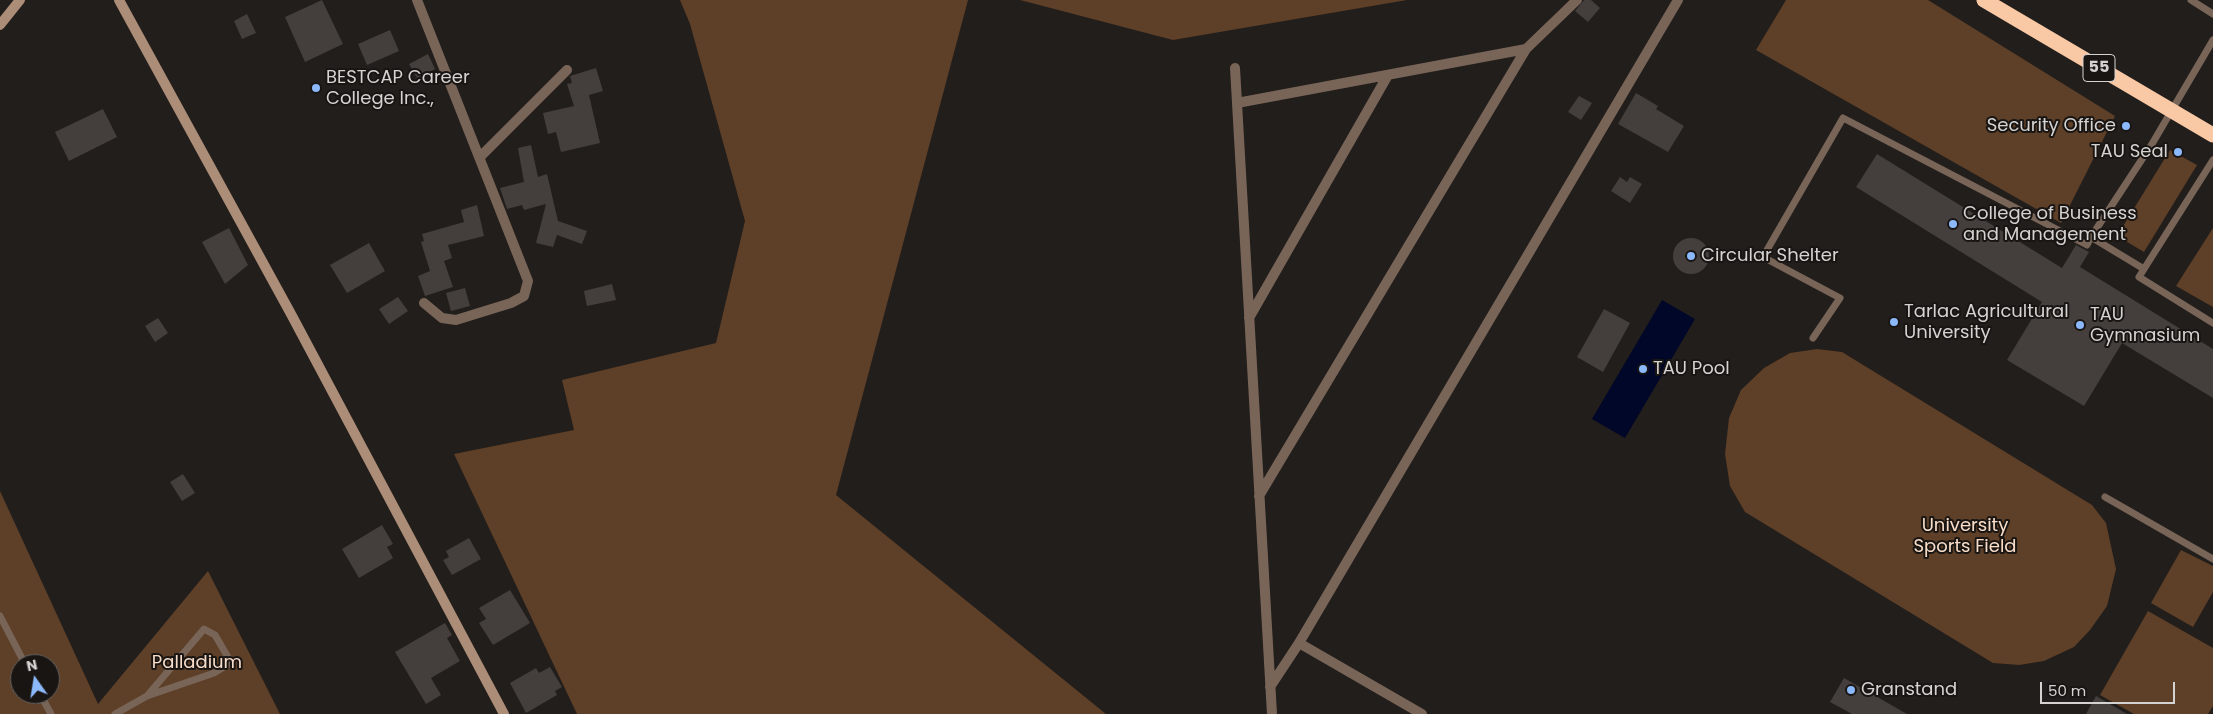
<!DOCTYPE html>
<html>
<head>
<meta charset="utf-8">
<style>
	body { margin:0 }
	#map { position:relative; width:2213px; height:714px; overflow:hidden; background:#221e1c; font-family:Poppins,sans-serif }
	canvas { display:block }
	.north { position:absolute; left:10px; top:654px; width:50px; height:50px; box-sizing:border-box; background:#191513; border:1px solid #64615f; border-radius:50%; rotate:347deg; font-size:14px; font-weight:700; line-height:20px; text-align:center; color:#d5d3d1 }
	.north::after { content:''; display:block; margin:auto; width:18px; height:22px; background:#8bb9fc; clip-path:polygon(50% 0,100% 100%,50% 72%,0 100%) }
	.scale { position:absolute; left:2040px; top:682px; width:135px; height:22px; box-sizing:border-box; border:2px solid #d5d3d1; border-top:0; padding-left:6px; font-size:15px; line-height:18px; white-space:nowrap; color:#d5d3d1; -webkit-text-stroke:4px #191513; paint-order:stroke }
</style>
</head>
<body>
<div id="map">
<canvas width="2213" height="714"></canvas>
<div class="north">N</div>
<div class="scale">50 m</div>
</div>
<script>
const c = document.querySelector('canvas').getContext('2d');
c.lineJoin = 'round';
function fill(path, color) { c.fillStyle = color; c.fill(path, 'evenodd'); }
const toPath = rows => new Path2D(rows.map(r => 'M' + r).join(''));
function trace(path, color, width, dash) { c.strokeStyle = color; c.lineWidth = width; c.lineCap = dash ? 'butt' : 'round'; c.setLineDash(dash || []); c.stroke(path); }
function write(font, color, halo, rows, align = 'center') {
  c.font = font + ' Poppins,sans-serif'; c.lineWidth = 4; c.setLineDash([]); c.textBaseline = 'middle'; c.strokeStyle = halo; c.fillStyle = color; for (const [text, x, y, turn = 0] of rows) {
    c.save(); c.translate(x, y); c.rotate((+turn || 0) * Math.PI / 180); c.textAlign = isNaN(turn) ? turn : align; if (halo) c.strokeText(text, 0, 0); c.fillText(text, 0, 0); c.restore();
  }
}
fill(toPath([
	[680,0,968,0,836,495,1106,714,577,714,454,454,574,430,562,380,716,343,745,221,690,24],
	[1020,0,1407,0,1173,40],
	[1786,0,1928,0,2115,116,2061,223,1756,50],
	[2170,150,2197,165,2144,252,2117,236],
	[2213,228,2213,307,2176,286],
	[1817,349,1842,352,2092,505,2106,523,2116,569,2107,606,2090,630,2074,647,2044,661,2019,665,1993,663,1745,512,1730,486,1725,454,1729,418,1741,390,1764,368,1790,353],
	[0,491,98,704,208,571,280,714,0,714],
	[20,664,50,664,50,694,20,694],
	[2181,550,2213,566,2213,592,2193,627,2151,603],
	[2148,611,2213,648,2213,706,2208,714,2134,714,2100,695]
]), '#5e3f27');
fill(toPath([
	[1662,300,1695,319,1625,438,1592,419]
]), '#000728');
fill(toPath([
	[322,0,343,44,305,62,285,17],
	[1584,0,1591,0,1600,8,1588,22,1575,11],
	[247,14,256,33,242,39,234,21],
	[390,30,399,51,367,65,358,44],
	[428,54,435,69,417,78,409,64],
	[596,68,603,91,589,95,600,143,561,152,556,132,548,134,543,113,574,106,567,84,572,83,570,76],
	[1636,93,1658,106,1656,109,1684,126,1668,152,1618,124],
	[1579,96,1592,103,1581,120,1568,112],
	[103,109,117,137,69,161,55,132],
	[531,145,538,177,547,174,558,221,587,231,582,244,557,235,553,247,536,243,546,204,524,210,522,205,507,209,500,188,524,182,518,148],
	[1877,154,2062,268,2076,245,2089,252,2080,267,2213,349,2213,398,2122,343,2084,406,2007,360,2042,302,1856,187],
	[1620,177,1627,182,1630,177,1642,184,1630,203,1611,191],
	[477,205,484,236,448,245,452,258,444,261,453,287,425,296,418,276,430,271,421,242,424,241,422,234,464,222,461,210],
	[229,228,248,265,225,284,202,242],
	'1673 256a18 18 0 1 1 36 0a18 18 0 1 1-36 0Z',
	[369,243,385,271,347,293,330,265],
	[612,284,616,300,587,306,584,291],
	[465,288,470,306,451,311,446,293],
	[398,297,408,311,389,324,379,309],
	[1604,309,1630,323,1603,372,1577,357],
	[158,318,168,333,155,342,145,326],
	[183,474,195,493,182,501,170,482],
	[382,525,393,544,387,547,393,558,359,578,342,549],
	[469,538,481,559,452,575,443,560,449,557,446,551],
	[510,590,530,623,493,645,479,623,486,619,479,608],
	[445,623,452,635,447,638,460,661,431,678,441,695,426,704,395,652],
	[550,667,562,687,555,691,557,695,526,713,510,683,536,668,539,673],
	[1844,678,1907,714,1852,714,1830,702],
	[2096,696,2127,714,2086,714]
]), '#443f3c');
trace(toPath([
	[2191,0,2213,14],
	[2213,40,2152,144,2091,237,2144,269,2213,160],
	[2144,269,2139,277,2213,323],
	[1813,338,1840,298,1763,257,1843,118,2087,245,2091,237],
	[2105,497,2213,559],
	[0,616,25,664],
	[40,694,51,714],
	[115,714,147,696,214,673,227,665,229,659,215,635,204,629,147,696]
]), '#786558', 7);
trace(toPath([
	[417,0,528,281,524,296,511,303,456,320,442,318,424,303],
	[1235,68,1272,714],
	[1237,103,1526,49],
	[480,157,567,70],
	[1249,318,1388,75],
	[1259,496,1526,49,1577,0],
	[1299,643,1422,714],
	[1270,687,1299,643,1678,0]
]), '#786558', 10);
trace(toPath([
	[119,0,291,314,504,714],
	[0,25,20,0]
]), '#ac8d77', 10);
trace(toPath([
	[1984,0,2213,135]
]), '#f9c9a6', 15);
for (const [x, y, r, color] of [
	[316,88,5,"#8bb9fc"],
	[2126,126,5,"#8bb9fc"],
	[2178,152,5,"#8bb9fc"],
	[1953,224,5,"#8bb9fc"],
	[1691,256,5,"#8bb9fc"],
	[1894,322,5,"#8bb9fc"],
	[2080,325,5,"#8bb9fc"],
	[1643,369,5,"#8bb9fc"],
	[1851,690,5,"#8bb9fc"]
]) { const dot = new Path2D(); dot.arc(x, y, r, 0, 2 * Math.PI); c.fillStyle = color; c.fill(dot); trace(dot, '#191513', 2); }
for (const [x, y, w] of [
	[2099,68,32]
]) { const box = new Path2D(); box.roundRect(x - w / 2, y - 13.5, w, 27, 4); c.fillStyle = '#191513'; c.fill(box); trace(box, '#d5d3d1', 1); }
write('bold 16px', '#d5d3d1', null, [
	["55",2099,68]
]);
write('18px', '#d5d3d1', '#191513', [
	["BESTCAP Career",326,78],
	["College Inc.,",326,99],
	["Security Office",2116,126,"right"],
	["TAU Seal",2168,152,"right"],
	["College of Business",1963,214],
	["and Management",1963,235],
	["Circular Shelter",1701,256],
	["Tarlac Agricultural",1904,312],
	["University",1904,333],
	["TAU",2090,315],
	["Gymnasium",2090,336],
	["TAU Pool",1653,369],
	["Granstand",1861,690]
], 'left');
write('18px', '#f7dcc8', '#191513', [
	["University",1965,526],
	["Sports Field",1965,547],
	["Palladium",197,663]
]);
</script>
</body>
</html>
